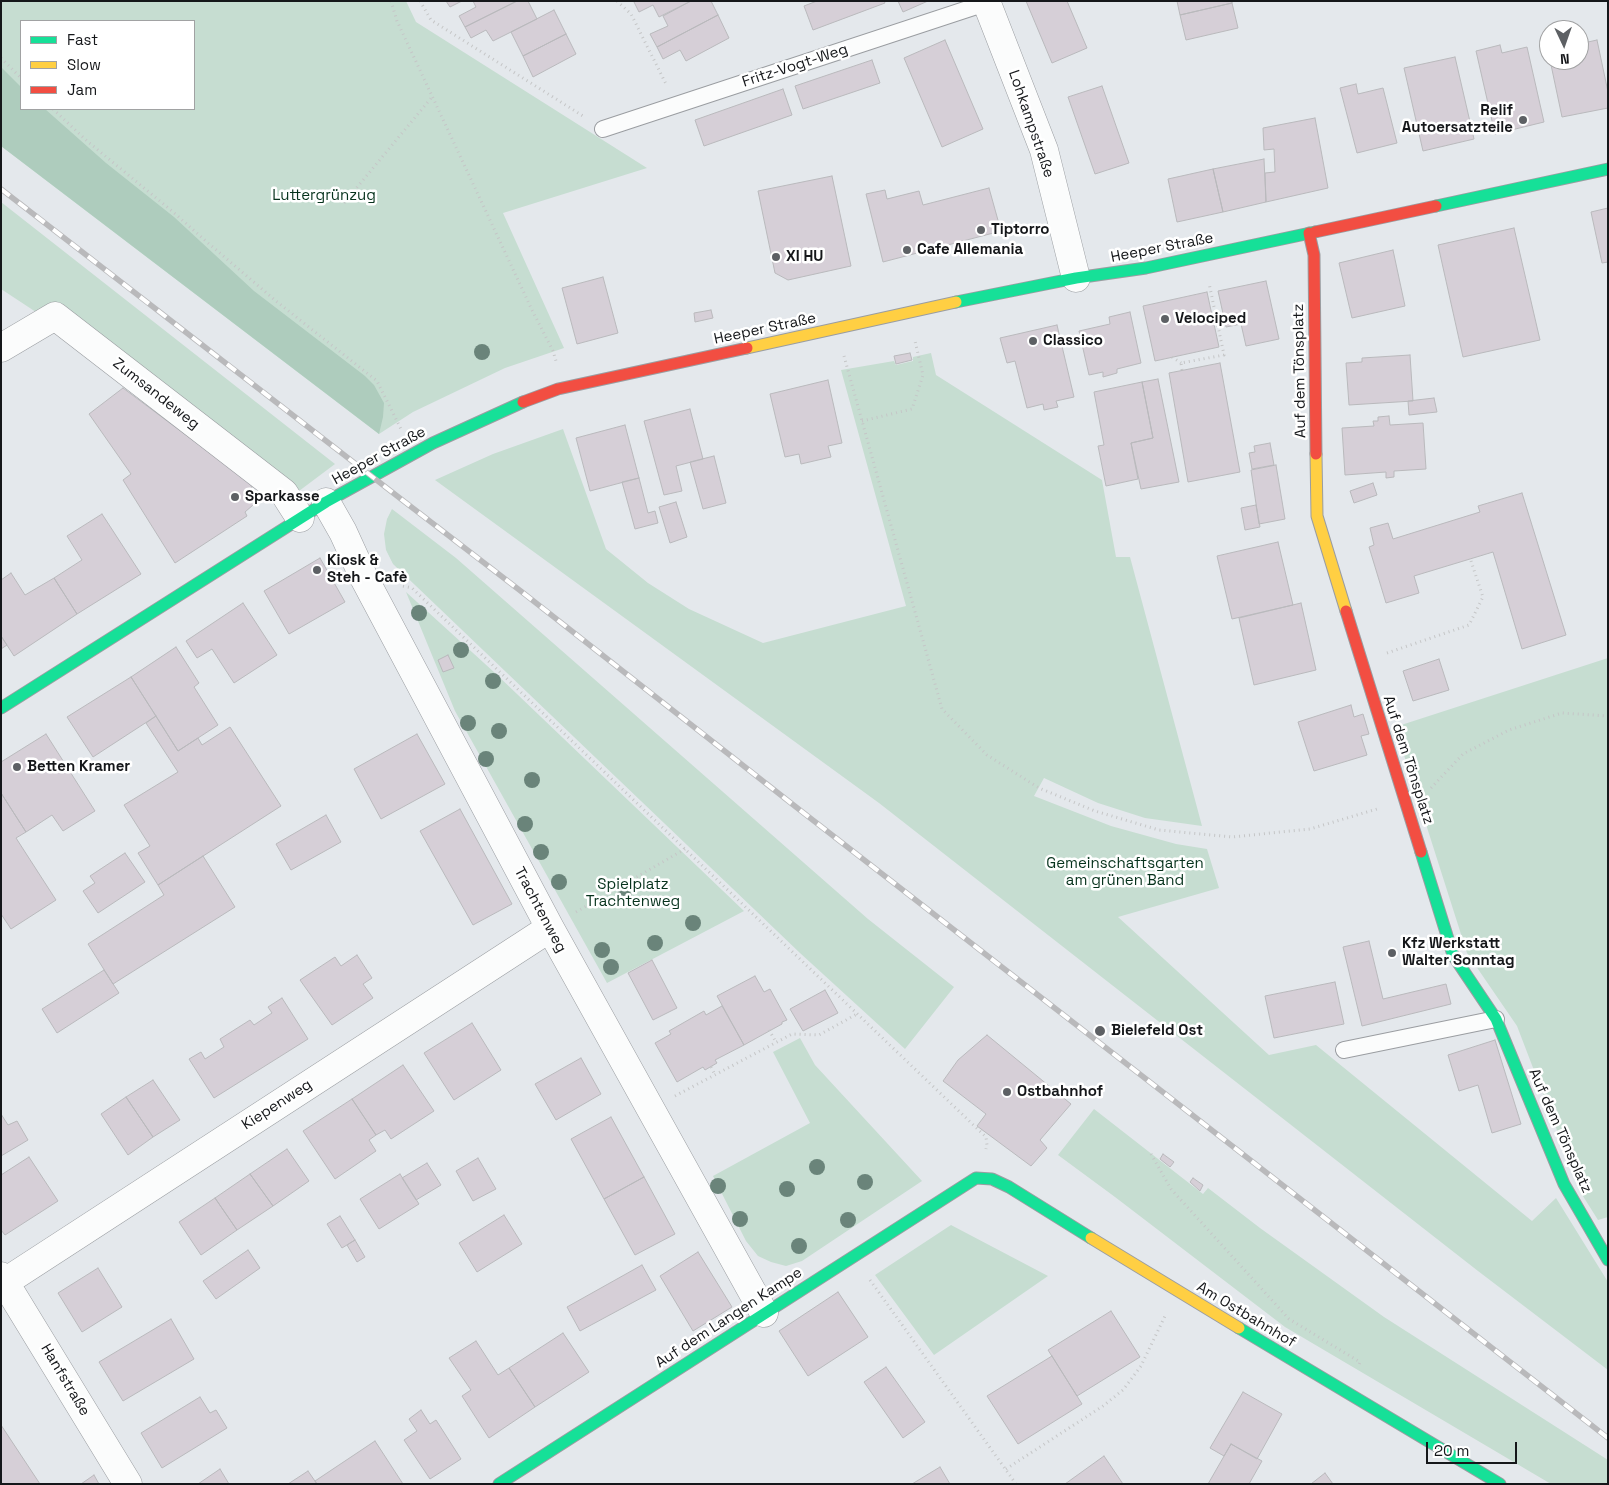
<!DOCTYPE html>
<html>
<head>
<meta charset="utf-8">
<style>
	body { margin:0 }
	#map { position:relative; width:1609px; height:1485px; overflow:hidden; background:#e4e8ec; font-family:"Space Grotesk",sans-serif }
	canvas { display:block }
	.frame { position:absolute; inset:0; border:2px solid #15171a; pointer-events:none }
	.legend { position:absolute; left:20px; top:20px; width:175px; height:90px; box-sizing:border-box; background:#fff; border:1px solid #a1a2a3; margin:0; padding:6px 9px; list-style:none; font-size:15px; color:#15171a }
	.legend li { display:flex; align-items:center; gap:10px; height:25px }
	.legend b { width:25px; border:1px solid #a1a2a3 }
	.north { position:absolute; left:1539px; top:20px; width:50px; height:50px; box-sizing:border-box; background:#fff; border:1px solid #a1a2a3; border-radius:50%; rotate:177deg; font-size:14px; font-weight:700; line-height:20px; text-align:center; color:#15171a }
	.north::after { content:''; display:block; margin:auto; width:18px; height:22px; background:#5d6064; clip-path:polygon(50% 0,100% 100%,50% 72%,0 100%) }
	.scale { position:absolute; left:1426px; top:1442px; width:91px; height:22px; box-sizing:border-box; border:2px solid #15171a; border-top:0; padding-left:6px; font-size:15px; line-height:18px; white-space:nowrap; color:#15171a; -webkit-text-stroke:4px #fff; paint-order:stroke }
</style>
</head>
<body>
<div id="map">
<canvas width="1609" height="1485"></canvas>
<div class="frame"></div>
<ul class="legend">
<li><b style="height:6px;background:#16e098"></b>Fast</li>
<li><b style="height:6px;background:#ffcf43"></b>Slow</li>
<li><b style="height:6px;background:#f24e42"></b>Jam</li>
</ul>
<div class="north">N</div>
<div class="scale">20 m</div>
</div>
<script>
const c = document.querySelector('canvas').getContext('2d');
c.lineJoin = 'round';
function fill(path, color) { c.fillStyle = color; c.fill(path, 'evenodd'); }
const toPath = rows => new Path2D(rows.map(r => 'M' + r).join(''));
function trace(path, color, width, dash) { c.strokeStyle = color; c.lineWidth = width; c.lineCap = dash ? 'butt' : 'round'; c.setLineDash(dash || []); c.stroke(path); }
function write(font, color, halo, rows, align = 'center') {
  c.font = font + ' "Space Grotesk",sans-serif'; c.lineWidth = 5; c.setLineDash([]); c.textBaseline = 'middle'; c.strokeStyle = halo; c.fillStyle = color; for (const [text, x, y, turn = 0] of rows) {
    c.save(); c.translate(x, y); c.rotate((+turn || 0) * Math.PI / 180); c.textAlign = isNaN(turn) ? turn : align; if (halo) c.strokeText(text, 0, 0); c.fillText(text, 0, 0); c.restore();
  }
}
fill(toPath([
	[1,1,406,1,416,22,647,168,503,213,564,348,505,368,413,412,379,434,1,146],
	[21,21,194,21,194,109,21,109],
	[1,202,335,464,299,491,60,304,42,316,1,289],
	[931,353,936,375,1102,480,1116,557,1130,557,1202,826,1145,818,1098,803,1044,778,1034,796,1111,826,1176,844,1207,849,1219,888,1118,917,1269,1055,1316,1045,1532,1221,1556,1198,1608,1282,1608,1370,1478,1271,879,803,435,480,493,454,563,429,606,549,648,583,689,609,763,643,906,606,841,370,894,361,896,365,913,361,913,357],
	[392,509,456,558,868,919,954,987,905,1049,800,953,393,564,386,550,384,534,387,519],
	[406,592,495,673,744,911,607,983,455,711],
	[1608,658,1608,1217,1598,1220,1581,1193,1517,1026,1467,953,1395,727],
	[800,1038,815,1065,922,1181,802,1261,786,1266,771,1262,758,1256,746,1241,713,1176,810,1123,773,1052],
	[1094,1109,1203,1194,1208,1188,1260,1228,1384,1317,1608,1460,1608,1484,1551,1484,1285,1327,1115,1197,1058,1155],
	[951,1225,1048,1276,934,1355,875,1275]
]), '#c6ddd1');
fill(toPath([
	[1,67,21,87,21,109,45,109,106,163,174,217,254,291,365,376,374,385,384,403,383,417,379,434,1,146]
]), '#aeccbd');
const building = toPath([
	[446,1,462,1,450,7,446,1],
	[473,1,517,1,465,27,459,16,476,7,473,1],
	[517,1,528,1,537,19,493,41,486,30,471,38,465,27,517,1],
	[636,1,691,1,659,17,653,5,639,12,634,2,636,1],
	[691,1,711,1,718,15,657,47,650,34,668,26,663,16,691,1],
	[817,1,884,1,885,3,813,30,804,6,817,1],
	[898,1,928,1,903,12,898,1],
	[1026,1,1067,1,1087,48,1052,63,1026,1],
	[1177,1,1232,1,1232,3,1180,15,1177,1],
	[1232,3,1238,28,1186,40,1180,15,1232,3],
	[554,10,566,34,523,56,511,32,554,10],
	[718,15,729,38,686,61,680,50,663,59,657,47,718,15],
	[566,34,576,54,533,77,523,56,566,34],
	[945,40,983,129,942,147,904,58,945,40],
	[1597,40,1608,92,1608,108,1562,117,1550,60,1579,60,1579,44,1597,40],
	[1500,45,1502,53,1527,47,1544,122,1495,134,1476,51,1500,45],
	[1455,57,1474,139,1423,151,1404,68,1455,57],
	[872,60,880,83,803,109,795,86,872,60],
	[1356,84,1358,94,1383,88,1397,143,1357,153,1340,88,1356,84],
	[1102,86,1129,163,1095,174,1068,97,1102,86],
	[783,89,792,115,704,146,695,120,783,89],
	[1315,118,1328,188,1266,202,1265,173,1275,172,1274,149,1264,150,1263,128,1315,118],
	[1264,159,1266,202,1223,212,1213,169,1264,159],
	[1213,169,1223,212,1177,222,1168,179,1213,169],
	[832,176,851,266,788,280,775,273,758,191,832,176],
	[989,188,1001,231,883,262,866,194,885,190,887,199,919,191,923,205,989,188],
	[1608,208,1608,262,1602,263,1591,212,1608,208],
	[1514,228,1540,340,1463,357,1438,245,1514,228],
	[1393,250,1405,306,1352,318,1339,263,1393,250],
	[603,277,618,333,577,344,562,288,603,277],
	[1266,281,1279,339,1246,346,1241,324,1226,327,1218,291,1266,281],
	[1207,292,1219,347,1155,361,1143,306,1207,292],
	[711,310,713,318,695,322,694,313,711,310],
	[1130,312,1141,363,1117,369,1117,373,1103,377,1103,372,1089,375,1079,331,1110,324,1109,317,1130,312],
	[1057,325,1074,397,1056,401,1058,407,1044,410,1043,404,1027,408,1015,361,1007,363,1000,338,1057,325],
	[910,353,912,360,896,364,894,356,910,353],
	[1410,355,1413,401,1349,405,1346,363,1362,362,1362,358,1410,355],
	[1220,363,1240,472,1188,482,1169,373,1220,363],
	[1158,379,1179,482,1141,489,1131,443,1153,438,1142,382,1158,379],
	[828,380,842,443,828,446,831,457,801,464,799,454,785,457,770,394,828,380],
	[1142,382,1153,438,1131,443,1138,479,1106,486,1098,446,1104,445,1094,392,1142,382],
	[123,388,250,483,254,493,253,505,245,512,247,516,175,563,123,480,131,474,89,414,123,388],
	[1434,398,1437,412,1409,415,1408,401,1434,398],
	[690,409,703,459,676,466,682,491,664,495,644,421,690,409],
	[1389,416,1390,425,1423,423,1426,469,1394,471,1394,477,1386,478,1386,472,1345,475,1342,428,1374,426,1373,421,1378,421,1378,417,1389,416],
	[625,425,639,478,590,491,576,438,625,425],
	[1270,443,1274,465,1252,469,1249,453,1255,452,1254,446,1270,443],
	[714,456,726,503,703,509,690,462,714,456],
	[1276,465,1285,519,1259,524,1251,470,1276,465],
	[639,478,648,513,655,511,658,523,635,529,622,482,639,478],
	[1373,483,1377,495,1354,503,1350,491,1373,483],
	[1522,493,1566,635,1522,649,1493,552,1414,576,1419,593,1386,603,1369,547,1374,545,1370,528,1388,523,1393,539,1480,512,1478,506,1522,493],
	[676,502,687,537,670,543,659,507,676,502],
	[1256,505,1260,527,1245,530,1241,508,1256,505],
	[102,514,141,574,77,614,54,578,82,560,67,536,102,514],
	[1278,542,1293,605,1232,619,1217,556,1278,542],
	[320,558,345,602,289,634,264,591,320,558],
	[11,573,25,595,54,578,77,614,14,656,1,636,1,580,11,573],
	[243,603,277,655,234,683,212,649,197,658,186,641,243,603],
	[1301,603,1316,670,1254,685,1239,618,1301,603],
	[1,636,7,645,1,649,1,636],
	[176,647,199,683,194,687,218,725,178,751,131,677,176,647],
	[448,655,454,668,443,672,438,660,448,655],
	[1439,659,1449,690,1413,701,1403,671,1439,659],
	[131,677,156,716,93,757,67,717,131,677],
	[1351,705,1354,717,1363,714,1369,734,1361,736,1367,755,1314,771,1298,722,1351,705],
	[156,716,178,751,198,738,202,745,230,727,281,806,158,885,138,853,150,846,124,805,178,772,146,723,156,716],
	[46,734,95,811,63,831,52,815,26,832,1,793,1,762,46,734],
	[417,734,445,784,381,819,354,769,417,734],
	[1,793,26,832,16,838,56,900,11,929,1,914,1,793],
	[460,809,512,904,473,925,420,831,460,809],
	[326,815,341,842,291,870,276,844,326,815],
	[125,853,145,882,98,913,83,891,95,883,90,876,125,853],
	[203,856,235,907,113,984,88,944,164,895,158,885,203,856],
	[1369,941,1383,999,1446,984,1451,1004,1362,1026,1343,947,1369,941],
	[357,955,372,978,363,984,373,998,332,1025,300,980,335,957,341,966,357,955],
	[652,960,677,1008,653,1020,628,973,652,960],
	[104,970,119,993,57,1033,42,1009,104,970],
	[755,976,764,992,770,989,787,1020,782,1022,782,1024,744,1045,717,996,755,976],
	[1335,982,1344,1024,1274,1038,1265,996,1335,982],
	[825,990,838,1013,803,1031,790,1009,825,990],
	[282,998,308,1039,214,1098,189,1059,201,1052,205,1059,224,1047,220,1039,250,1020,254,1025,272,1013,268,1007,282,998],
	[722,1006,744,1045,715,1060,717,1063,705,1070,703,1067,677,1082,655,1043,671,1034,669,1031,704,1011,706,1015,722,1006],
	[472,1023,501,1070,454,1100,424,1053,472,1023],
	[987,1035,1071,1104,1040,1140,1047,1148,1031,1166,977,1126,986,1114,943,1081,958,1060,987,1035],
	[1495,1040,1521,1124,1492,1133,1478,1085,1459,1091,1448,1055,1495,1040],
	[581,1058,601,1094,556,1120,535,1084,581,1058],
	[403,1065,434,1111,391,1139,385,1130,376,1135,352,1099,403,1065],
	[153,1080,180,1120,153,1137,126,1097,153,1080],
	[126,1097,153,1137,128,1155,101,1114,126,1097],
	[352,1099,376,1135,369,1140,376,1151,335,1179,303,1131,352,1099],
	[1,1114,8,1125,17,1121,28,1140,1,1156,1,1114],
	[611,1117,644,1177,604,1199,571,1139,611,1117],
	[287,1149,309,1181,273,1206,250,1174,287,1149],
	[1163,1154,1174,1162,1170,1167,1160,1159,1163,1154],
	[29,1157,58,1201,5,1235,1,1230,1,1175,29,1157],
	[478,1158,496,1189,473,1201,456,1171,478,1158],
	[427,1163,441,1185,416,1200,402,1178,427,1163],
	[250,1174,273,1206,237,1230,215,1198,250,1174],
	[400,1174,419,1204,379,1229,360,1199,400,1174],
	[644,1177,675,1234,635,1255,604,1199,644,1177],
	[1193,1178,1203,1185,1200,1191,1190,1182,1193,1178],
	[215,1198,237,1230,201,1255,179,1222,215,1198],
	[504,1215,522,1244,477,1272,459,1243,504,1215],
	[340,1216,355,1240,342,1248,327,1224,340,1216],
	[355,1240,365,1257,357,1262,347,1245,355,1240],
	[248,1250,260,1268,216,1299,203,1281,248,1250],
	[698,1252,732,1307,693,1331,660,1276,698,1252],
	[642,1265,656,1290,580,1331,567,1307,642,1265],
	[98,1268,122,1307,82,1332,58,1293,98,1268],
	[838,1292,868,1337,808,1376,779,1331,838,1292],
	[1111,1311,1140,1357,1077,1396,1048,1350,1111,1311],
	[171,1319,194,1359,123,1401,99,1362,171,1319],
	[563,1333,589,1372,535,1407,509,1368,563,1333],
	[476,1341,498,1375,509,1368,535,1407,489,1438,462,1396,471,1390,449,1358,476,1341],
	[1052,1356,1082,1404,1018,1444,987,1396,1052,1356],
	[886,1367,925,1422,903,1438,864,1382,886,1367],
	[1243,1392,1282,1414,1257,1459,1231,1444,1224,1456,1210,1448,1243,1392],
	[200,1397,210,1413,216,1410,227,1428,162,1468,141,1433,200,1397],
	[421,1410,430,1424,436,1420,461,1459,430,1479,404,1440,417,1431,409,1419,421,1410],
	[1,1425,40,1484,1,1484,1,1425],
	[375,1441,403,1484,317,1484,315,1481,375,1441],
	[1231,1444,1262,1461,1249,1484,1208,1484,1231,1444],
	[1104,1456,1123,1484,1065,1484,1104,1456],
	[940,1467,950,1484,912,1484,940,1467],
	[220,1469,229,1484,198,1484,220,1469],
	[308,1471,317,1484,288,1484,308,1471],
	[1325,1473,1333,1484,1311,1484,1325,1473],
	[94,1475,99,1484,81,1484,94,1475]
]);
fill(building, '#d6cfd7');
trace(building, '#b9b9bc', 1);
const lane = toPath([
	[603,129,986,3],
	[1344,1050,1496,1019]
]);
const street = toPath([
	[986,1,1044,150,1076,278],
	[1,348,55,316,284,493,300,518],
	[326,502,343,532,364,578,550,928,764,1313],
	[1,1276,128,1484],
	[5,1282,550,928]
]);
const fast = toPath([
	[1436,206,1608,169],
	[956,302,1076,278,1146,268,1315,232],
	[1,708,326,502,433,443,523,402],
	[1421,852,1453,955,1496,1019,1564,1184,1608,1260],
	[1239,1328,1500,1484],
	[499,1484,976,1178,992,1179,1009,1187,1091,1238]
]);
const slow = toPath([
	[747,348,956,302],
	[1316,454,1317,516,1346,611],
	[1091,1238,1239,1328]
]);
const jam = toPath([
	[1315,232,1436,206],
	[1309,233,1314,255,1316,454],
	[523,402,558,389,747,348],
	[1346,611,1421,852]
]);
trace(lane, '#9a9da1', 18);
trace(street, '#9a9da1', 29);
trace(fast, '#9a9da1', 13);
trace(slow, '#9a9da1', 13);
trace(jam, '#9a9da1', 13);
trace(toPath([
	[391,1,397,21,532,310,553,351,556,361],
	[420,1,431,20,583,116],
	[617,1,631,14,666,84],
	[1,58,21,78],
	[53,109,87,141,172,211,208,243,276,301,377,381,401,429],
	[344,203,432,97],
	[844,356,942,709,987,755,1039,788,1095,811,1159,830,1232,837,1310,829,1377,809],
	[1172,357,1181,363],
	[1182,370,1181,363,1224,355,1209,283],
	[862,421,912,409,923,375,915,341],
	[403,586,412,588,986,1137,987,1145,986,1149],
	[1387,653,1469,625,1483,597,1470,558],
	[1431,788,1463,754,1509,730,1562,713,1608,716],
	[576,912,685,849],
	[769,1030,776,1042],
	[711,1067,715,1075],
	[675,1096,792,1034,819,1035,857,1014],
	[1151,1154,1171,1189,1289,1319,1360,1362,1359,1365],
	[870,1280,1016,1484],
	[1006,1469,1103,1406,1123,1390,1141,1366,1165,1316]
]), '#c5c6c7', 3, [1, 4]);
trace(lane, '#fbfcfc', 16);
trace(street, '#fbfcfc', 28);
trace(fast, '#16e098', 11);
trace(slow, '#ffcf43', 11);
trace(jam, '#f24e42', 11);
const rail = toPath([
	[1,189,401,499,522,592,796,807,1608,1438]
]);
trace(rail, '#b9b9bb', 5.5);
trace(rail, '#fff', 4, [11]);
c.fillStyle = '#6a847a';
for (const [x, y] of [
	[482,352],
	[419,613],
	[461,650],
	[493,681],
	[468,723],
	[499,731],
	[486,759],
	[532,780],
	[525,824],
	[541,852],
	[559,882],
	[624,897],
	[693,923],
	[655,943],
	[602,950],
	[611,967],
	[817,1167],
	[865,1182],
	[718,1186],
	[787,1189],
	[740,1219],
	[848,1220],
	[799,1246]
]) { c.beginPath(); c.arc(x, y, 8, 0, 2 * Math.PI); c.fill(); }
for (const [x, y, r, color] of [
	[1523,120,5,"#5d6064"],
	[981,230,5,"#5d6064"],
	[907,250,5,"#5d6064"],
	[776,257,5,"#5d6064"],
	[1165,319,5,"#5d6064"],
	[1033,341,5,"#5d6064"],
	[235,497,5,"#5d6064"],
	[317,570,5,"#5d6064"],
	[17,767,5,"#5d6064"],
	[1392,953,5,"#5d6064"],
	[1100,1031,6,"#5d6064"],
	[1007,1092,5,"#5d6064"]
]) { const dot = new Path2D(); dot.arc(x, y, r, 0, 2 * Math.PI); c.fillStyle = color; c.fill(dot); trace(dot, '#fff', 2); }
write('15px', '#15171a', '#fff', [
	["Fritz-Vogt-Weg",795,66,-18],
	["Lohkampstraße",1031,124,71],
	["Heeper Straße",1162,248,-11],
	["Heeper Straße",765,329,-12],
	["Auf dem Tönsplatz",1300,371,-91],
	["Zumsandeweg",156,394,38],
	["Heeper Straße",379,456,-29],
	["Auf dem Tönsplatz",1408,760,72],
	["Trachtenweg",540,910,62],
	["Kiepenweg",277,1105,-33],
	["Auf dem Tönsplatz",1560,1131,66],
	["Am Ostbahnhof",1246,1315,31],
	["Auf dem Langen Kampe",729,1318,-33],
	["Hanfstraße",65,1380,59]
]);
write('bold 15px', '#15171a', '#fff', [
	["Relif",1513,111,"right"],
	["Autoersatzteile",1513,128,"right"],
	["Tiptorro",991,230],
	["Cafe Allemania",917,250],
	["XI HU",786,257],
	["Velociped",1175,319],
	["Classico",1043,341],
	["Sparkasse",245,497],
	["Kiosk &",327,561],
	["Steh - Cafè",327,578],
	["Betten Kramer",27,767],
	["Kfz Werkstatt",1402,944],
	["Walter Sonntag",1402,961],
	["Bielefeld Ost",1111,1031],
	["Ostbahnhof",1017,1092]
], 'left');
write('15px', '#06321c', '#fff', [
	["Luttergrünzug",324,196],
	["Gemeinschaftsgarten",1125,864],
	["am grünen Band",1125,881],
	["Spielplatz",633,885],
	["Trachtenweg",633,902]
]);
</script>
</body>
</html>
